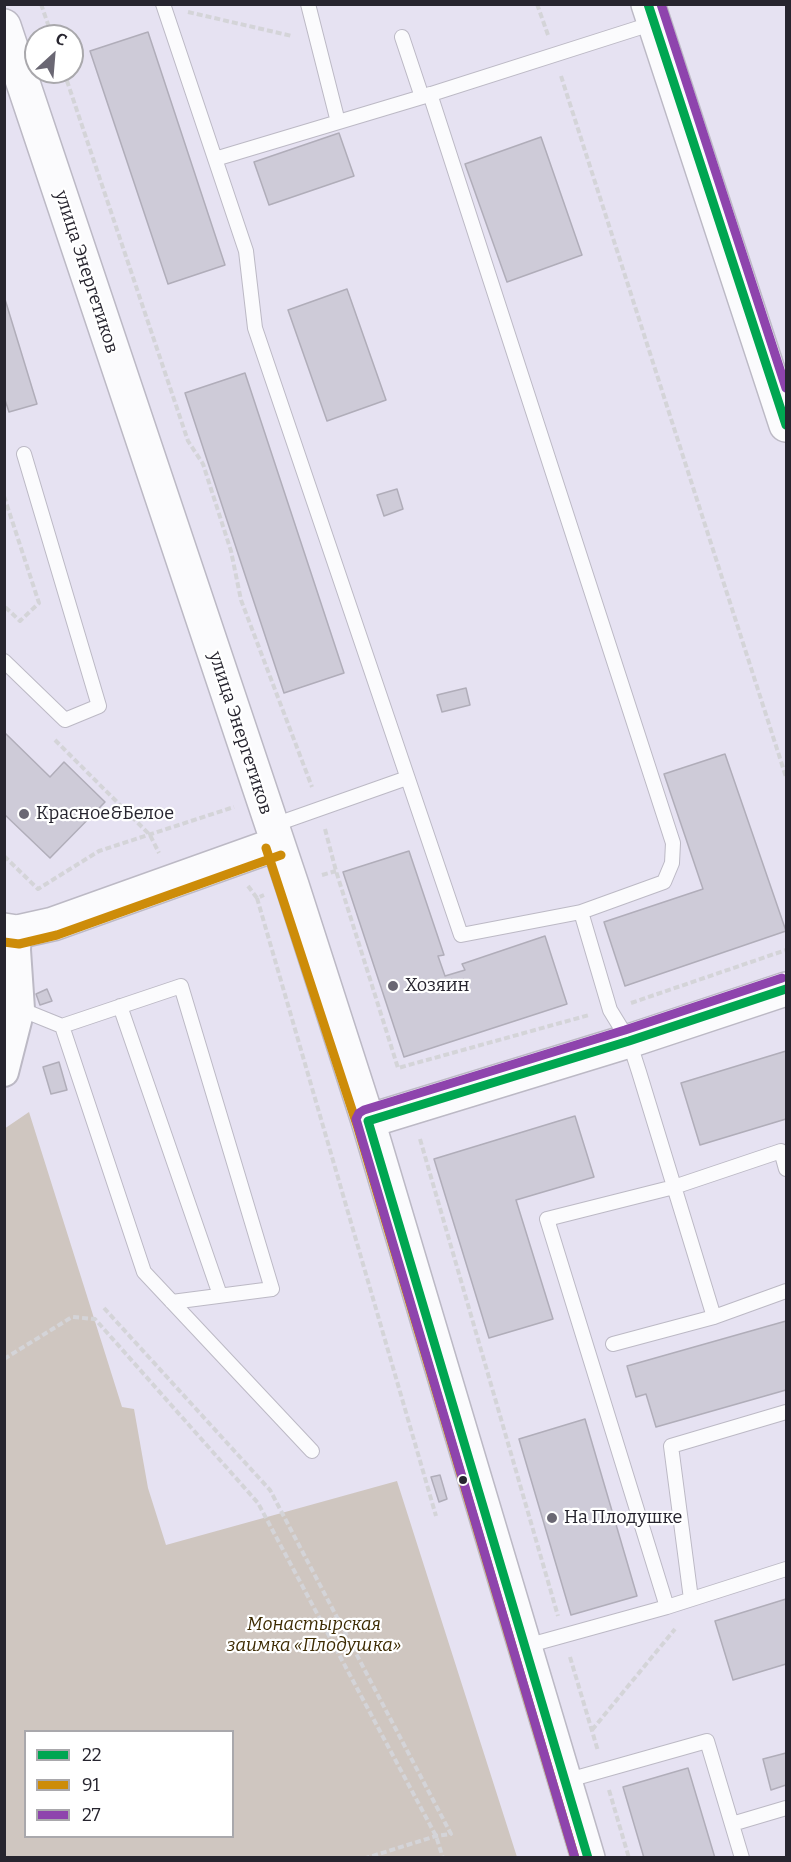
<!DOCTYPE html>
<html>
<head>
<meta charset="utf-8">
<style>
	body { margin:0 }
	#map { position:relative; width:791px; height:1862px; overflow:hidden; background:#e6e2f2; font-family:Bitter,serif }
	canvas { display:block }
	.frame { position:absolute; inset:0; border:6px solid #27252f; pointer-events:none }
	.legend { position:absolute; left:24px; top:1730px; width:210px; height:108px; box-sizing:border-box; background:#fff; border:2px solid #a9a8ac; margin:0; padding:8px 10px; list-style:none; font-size:18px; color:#27252f }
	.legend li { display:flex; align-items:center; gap:12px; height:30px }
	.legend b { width:30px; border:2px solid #a9a8ac }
	.north { position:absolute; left:24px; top:24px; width:60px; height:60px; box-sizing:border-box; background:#fff; border:2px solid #a9a8ac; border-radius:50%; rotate:26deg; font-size:16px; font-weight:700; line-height:24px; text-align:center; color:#27252f }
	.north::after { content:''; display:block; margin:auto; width:21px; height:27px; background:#6a6773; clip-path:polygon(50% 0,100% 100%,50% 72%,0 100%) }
</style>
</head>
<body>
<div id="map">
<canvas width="791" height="1862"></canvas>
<div class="frame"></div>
<ul class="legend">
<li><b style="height:8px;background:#00a651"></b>22</li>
<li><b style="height:8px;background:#cd8c09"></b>91</li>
<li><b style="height:8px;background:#8e44ad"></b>27</li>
</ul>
<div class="north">С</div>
</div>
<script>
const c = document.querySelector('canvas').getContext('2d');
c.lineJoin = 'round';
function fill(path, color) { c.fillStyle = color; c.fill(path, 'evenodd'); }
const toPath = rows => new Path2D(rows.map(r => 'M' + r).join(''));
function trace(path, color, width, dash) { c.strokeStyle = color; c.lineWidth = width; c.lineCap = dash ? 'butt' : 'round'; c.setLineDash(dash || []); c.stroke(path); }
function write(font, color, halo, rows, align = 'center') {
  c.font = font + ' Bitter,serif'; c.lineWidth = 4.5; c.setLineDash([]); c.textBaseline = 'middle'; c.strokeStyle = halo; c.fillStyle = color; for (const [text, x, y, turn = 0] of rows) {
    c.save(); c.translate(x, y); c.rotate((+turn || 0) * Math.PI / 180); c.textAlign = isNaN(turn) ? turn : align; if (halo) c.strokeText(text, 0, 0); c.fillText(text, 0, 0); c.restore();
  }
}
fill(toPath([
	[29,1112,122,1407,134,1409,148,1488,166,1545,397,1481,517,1857,5,1857,4,1129],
	[26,1732,232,1732,232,1836,26,1836]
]), '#cfc6c0');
const building = toPath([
	[148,32,225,265,168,284,90,51,148,32],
	[339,133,354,176,269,205,254,162,339,133],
	[541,137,582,255,507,282,465,164,541,137],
	[347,289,386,400,327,421,288,310,347,289],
	[4,296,37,404,9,412,4,397,4,296],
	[245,373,344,673,284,693,185,393,245,373],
	[397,489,403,509,384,516,377,495,397,489],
	[466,688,470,705,442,712,437,695,466,688],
	[4,732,50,777,64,762,105,802,50,858,4,814,4,732],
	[725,754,786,931,625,986,604,922,703,889,664,774,725,754],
	[409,851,444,955,438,956,445,976,465,970,462,964,545,936,567,1004,404,1057,343,872,409,851],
	[47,989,52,1001,40,1005,36,994,47,989],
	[786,1051,786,1119,700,1145,681,1083,786,1051],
	[59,1062,67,1090,51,1094,43,1067,59,1062],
	[575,1116,594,1177,516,1200,553,1319,489,1338,434,1159,575,1116],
	[786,1321,786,1390,656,1427,646,1394,636,1397,627,1366,786,1321],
	[585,1419,637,1596,571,1615,519,1439,585,1419],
	[440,1475,447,1499,439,1502,431,1477,440,1475],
	[786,1599,786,1664,733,1680,715,1621,786,1599],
	[786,1753,786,1785,771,1790,763,1759,786,1753],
	[688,1768,715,1858,644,1858,623,1787,688,1768]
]);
fill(building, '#cecbd8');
trace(building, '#b0adb9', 1.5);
const service = toPath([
	[163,4,246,251,255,328,461,935,581,912,664,882,672,863,673,843,430,94],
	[308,4,338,122],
	[402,37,422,97],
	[215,159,422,97,654,23],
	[4,661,65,720,99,706,24,454],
	[271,826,407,778],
	[581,912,610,1010,629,1041,639,1072,714,1317],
	[120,1006,220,1295],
	[20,1009,62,1026,144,1272,312,1451],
	[62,1026,181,986,272,1289,172,1302],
	[613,1344,714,1317,786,1291],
	[691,1599,671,1446,786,1412],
	[667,1607,786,1569],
	[526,1646,667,1607,547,1219,674,1187,781,1151,786,1169],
	[565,1781,707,1741,742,1858],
	[732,1824,786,1808]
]);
const minor = toPath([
	[4,1072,20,1009,16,950,17,932]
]);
const tertiary = toPath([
	[648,4,786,425],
	[4,26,292,885,368,1121,588,1858],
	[4,930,17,932,53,924,277,844],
	[368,1121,629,1041,786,989]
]);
trace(service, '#bcb9c5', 16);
trace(minor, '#bcb9c5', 32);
trace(tertiary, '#bcb9c5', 36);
trace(toPath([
	[41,4,52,36],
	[537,4,548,35],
	[188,12,292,36],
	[64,72,188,441,203,464,231,551,241,600,312,787],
	[561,76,786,777],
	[4,496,39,603,20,621,4,606],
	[55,740,150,835,159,853],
	[325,829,336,871,398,1068,589,1015],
	[4,856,38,889,99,851,234,807],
	[322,875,336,871],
	[248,886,257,898,264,895],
	[257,898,436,1516],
	[631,1003,786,950],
	[420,1139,558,1616],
	[104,1308,270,1490,451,1834,436,1836,366,1858],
	[4,1359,72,1317,95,1319,258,1503,436,1836,443,1858],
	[570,1657,598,1751],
	[592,1730,675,1629],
	[609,1790,629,1858]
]), '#d4d4d8', 4, [6, 3]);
trace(service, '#fbfbfd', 14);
trace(minor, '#fbfbfd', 28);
trace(tertiary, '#fbfbfd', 33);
trace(toPath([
	[648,4,786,425],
	[368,1121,588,1858],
	[368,1121,629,1041,786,989]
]), '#00a651', 9);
trace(toPath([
	[266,848,357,1125,575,1858],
	[4,942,19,944,57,935,281,855]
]), '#cd8c09', 9);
trace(toPath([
	[661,4,786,388],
	[575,1858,356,1119,359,1113,364,1110,625,1030,782,978]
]), '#8e44ad', 9);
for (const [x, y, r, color] of [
	[24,814,6,"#6a6773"],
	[393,986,6,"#6a6773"],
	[463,1480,5,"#27252f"],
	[552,1518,6,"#6a6773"]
]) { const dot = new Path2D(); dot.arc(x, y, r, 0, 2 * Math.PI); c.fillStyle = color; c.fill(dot); trace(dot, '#fff', 2); }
write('18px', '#27252f', '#fff', [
	["улица Энергетиков",86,272,72],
	["улица Энергетиков",240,733,72]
]);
write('18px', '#27252f', '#fff', [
	["Красное&Белое",36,814],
	["Хозяин",405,986],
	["На Плодушке",564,1518]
], 'left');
write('italic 18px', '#3c2a00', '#fff', [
	["Монастырская",314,1625],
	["заимка «Плодушка»",314,1646]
]);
</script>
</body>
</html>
